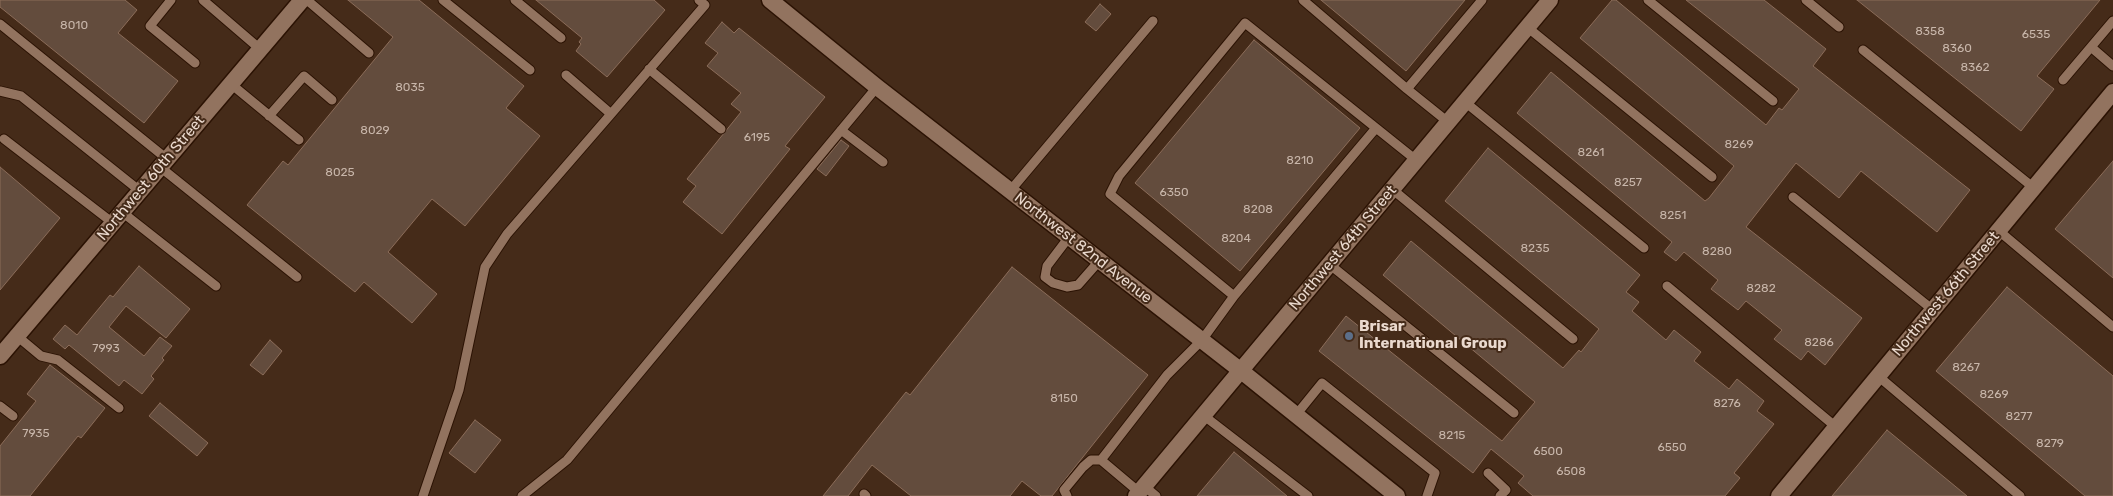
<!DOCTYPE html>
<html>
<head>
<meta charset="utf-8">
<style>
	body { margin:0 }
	canvas { display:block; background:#452b19 }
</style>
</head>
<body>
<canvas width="2113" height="496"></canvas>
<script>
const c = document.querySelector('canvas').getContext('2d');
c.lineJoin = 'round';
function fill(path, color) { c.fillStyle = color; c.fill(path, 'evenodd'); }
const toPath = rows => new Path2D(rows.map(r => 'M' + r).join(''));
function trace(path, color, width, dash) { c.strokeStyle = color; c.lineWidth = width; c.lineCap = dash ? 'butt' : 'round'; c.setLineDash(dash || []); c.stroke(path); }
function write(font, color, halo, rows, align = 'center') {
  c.font = font + ' Rubik,sans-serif'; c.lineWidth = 4; c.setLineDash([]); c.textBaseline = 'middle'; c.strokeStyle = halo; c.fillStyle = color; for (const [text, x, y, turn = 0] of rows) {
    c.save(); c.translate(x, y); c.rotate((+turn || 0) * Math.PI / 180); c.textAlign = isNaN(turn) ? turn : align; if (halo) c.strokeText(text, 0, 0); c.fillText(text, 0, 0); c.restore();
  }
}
const building = toPath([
	[0,0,125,0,137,10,118,33,178,81,144,123,0,7,0,0],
	[348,0,419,0,524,86,506,108,540,136,465,226,432,199,388,252,437,294,412,323,364,282,355,292,247,205,283,161,288,165,393,37,348,0],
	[536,0,654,0,665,10,607,77,576,51,581,44,579,42,582,38,536,0],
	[1321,0,1465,0,1406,71,1321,0],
	[1612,0,1616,0,1766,125,1779,108,1782,110,1799,89,1686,0,1764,0,1826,49,1813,66,1970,190,1937,232,1861,171,1839,198,1796,163,1746,227,1862,318,1825,365,1808,351,1801,360,1774,339,1782,330,1746,301,1738,310,1711,289,1718,280,1684,252,1676,261,1664,252,1672,242,1517,113,1551,72,1705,201,1709,198,1734,166,1580,38,1612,0],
	[1857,0,2100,0,2037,76,2054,89,2021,131,1857,0],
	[1100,4,1111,14,1096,31,1085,22,1100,4],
	[722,22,734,33,739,28,825,97,785,146,790,149,722,234,683,202,696,186,687,179,741,112,731,104,741,93,707,66,718,53,705,43,722,22],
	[1254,40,1360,128,1240,271,1135,183,1254,40],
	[841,140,849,146,826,176,817,169,841,140],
	[1488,148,1640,275,1626,292,1639,302,1632,311,1666,340,1674,330,1701,352,1694,361,1729,389,1737,379,1764,401,1757,411,1774,424,1734,473,1740,478,1725,496,1533,496,1518,483,1524,476,1491,449,1473,473,1319,351,1346,316,1502,441,1535,402,1383,275,1411,241,1563,368,1579,350,1581,352,1599,329,1445,201,1488,148],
	[2113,161,2113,278,2055,229,2113,161],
	[0,167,60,218,0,290,0,167],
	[139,266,190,309,166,338,126,306,109,327,144,356,160,337,172,346,162,358,164,360,151,376,154,379,142,394,124,380,119,386,69,345,65,349,53,339,65,325,77,335,110,295,113,297,139,266],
	[1012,267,1148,375,1052,496,1041,496,1022,481,1010,496,911,496,872,465,848,496,823,496,906,392,910,395,1012,267],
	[2007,287,2113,376,2113,496,2085,496,1936,371,2007,287],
	[270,340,282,351,263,375,250,365,270,340],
	[50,365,105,408,81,438,78,436,30,496,0,496,0,446,36,401,27,394,50,365],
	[160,403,208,443,197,456,149,416,160,403],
	[475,420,501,440,475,473,449,453,475,420],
	[1887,430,1967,496,1832,496,1887,430],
	[1234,452,1287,496,1197,496,1234,452]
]);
fill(building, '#634c3d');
trace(building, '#8b6c59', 1);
const service = toPath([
	[171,0,150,26,195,63],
	[203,0,260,49],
	[307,0,369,53],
	[443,0,530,70],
	[515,0,561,38],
	[1303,0,1407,89],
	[1648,0,1773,101],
	[1806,0,1839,27],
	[0,24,167,159],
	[1527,27,1712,177],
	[2091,47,2113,66],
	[1863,50,2034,188],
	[649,69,721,129],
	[566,75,611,114,705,5,699,0],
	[2063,80,2113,21],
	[231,84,299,140],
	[0,91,21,96,140,191],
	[1465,102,1644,248],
	[269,116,304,76,332,100],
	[1448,122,1407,89,1482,0],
	[841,130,883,162],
	[4,139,113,223],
	[160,167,297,277],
	[1392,189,1573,339],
	[1010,191,1153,21],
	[1793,197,1933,310],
	[122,212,216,286],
	[1999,231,2113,327],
	[1069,237,1047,266,1045,277,1053,283,1067,287,1078,285,1100,260],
	[1329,264,1514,413],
	[1667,286,1836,427],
	[1234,296,1376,128],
	[17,336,41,356,58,360,119,408],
	[1878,376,2020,496],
	[0,406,13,416],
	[1203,415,1308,496],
	[1296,415,1322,383,1435,473,1427,496],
	[1488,473,1506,490,1500,496],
	[1144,486,1156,496],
	[1139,492,1101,460,1167,375,1202,340,1234,296,1110,194,1119,176,1245,23,1416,160],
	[864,494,866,496],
	[423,496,459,390,485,267,507,234,611,114],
	[522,496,567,460,877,87],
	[1067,496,1064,490,1083,467,1091,460,1101,460]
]);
const minor = toPath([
	[770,0,877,87,1240,370,1397,496],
	[0,356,302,0],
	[1136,496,1550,0],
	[1779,496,2113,92]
]);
trace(service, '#2b1203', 11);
trace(minor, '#2b1203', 19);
trace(service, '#92735f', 9);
trace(minor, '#92735f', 16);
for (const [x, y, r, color] of [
	[1349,336,5,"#5c6f8a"]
]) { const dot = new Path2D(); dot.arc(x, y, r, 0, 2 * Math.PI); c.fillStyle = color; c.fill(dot); trace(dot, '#452b19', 2); }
write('12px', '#c8b6aa', null, [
	["8010",74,26],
	["8358",1930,32],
	["6535",2036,35],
	["8360",1957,49],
	["8362",1975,68],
	["8035",410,88],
	["8029",375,131],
	["6195",757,138],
	["8269",1739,145],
	["8261",1591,153],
	["8210",1300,161],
	["8025",340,173],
	["8257",1628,183],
	["6350",1174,193],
	["8208",1258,210],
	["8251",1673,216],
	["8204",1236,239],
	["8235",1535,249],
	["8280",1717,252],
	["8282",1761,289],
	["8286",1819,343],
	["7993",106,349],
	["8267",1966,368],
	["8269",1994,395],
	["8150",1064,399],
	["8276",1727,404],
	["8277",2019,417],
	["7935",36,434],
	["8215",1452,436],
	["8279",2050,444],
	["6550",1672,448],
	["6500",1548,452],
	["6508",1571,472]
]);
write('15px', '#ead9ce', '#452b19', [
	["Northwest 60th Street",151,178,-50],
	["Northwest 82nd Avenue",1083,248,38],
	["Northwest 64th Street",1343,248,-50],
	["Northwest 66th Street",1946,294,-50]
]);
write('bold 15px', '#ead9ce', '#452b19', [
	["Brisar",1359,327],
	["International Group",1359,344]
], 'left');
</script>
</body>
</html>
